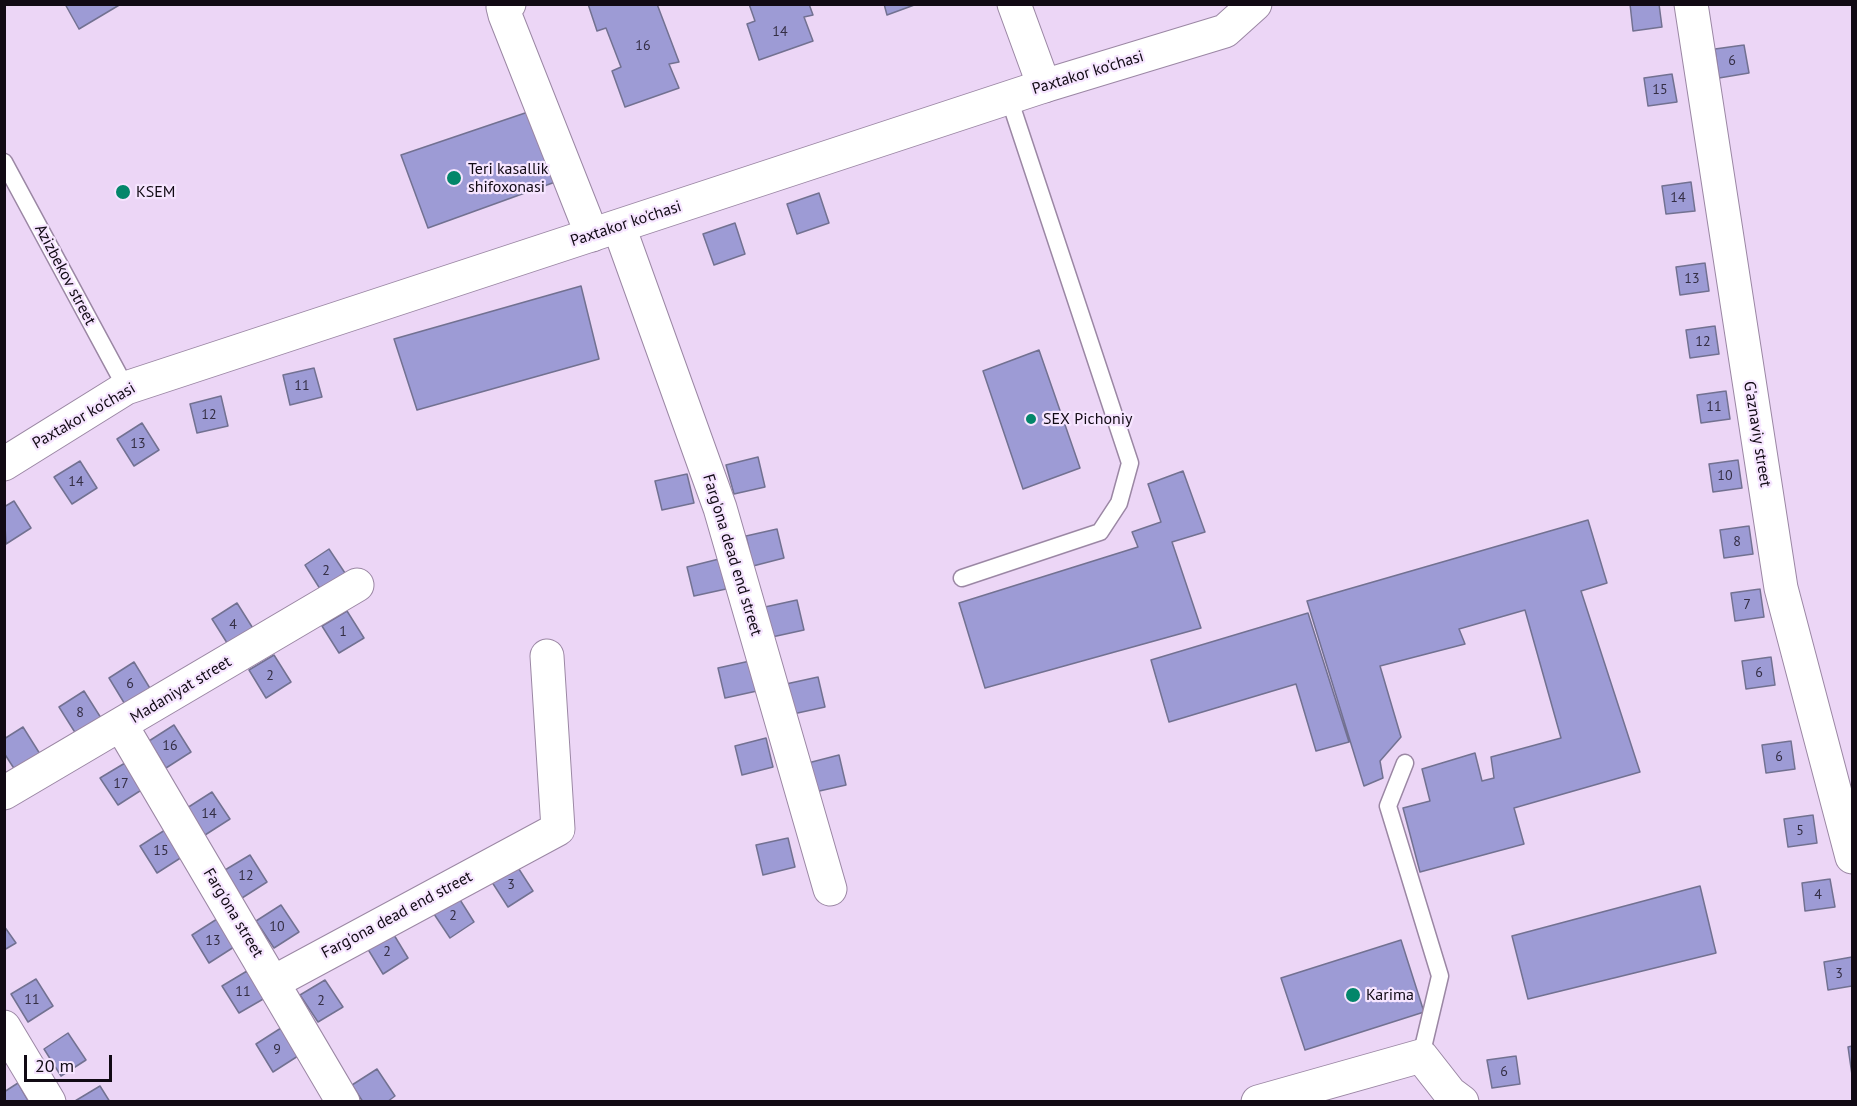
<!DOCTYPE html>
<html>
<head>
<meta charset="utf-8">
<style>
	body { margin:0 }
	#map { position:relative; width:1857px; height:1106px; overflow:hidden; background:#ecd6f6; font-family:"PT Sans",sans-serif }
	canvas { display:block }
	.frame { position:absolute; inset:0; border:6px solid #110a14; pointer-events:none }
	.scale { position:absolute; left:24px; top:1055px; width:88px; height:27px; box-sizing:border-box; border:3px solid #110a14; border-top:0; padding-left:8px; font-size:18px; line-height:21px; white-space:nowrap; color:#110a14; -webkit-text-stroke:4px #f6e5ff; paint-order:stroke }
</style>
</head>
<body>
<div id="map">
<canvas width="1857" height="1106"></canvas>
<div class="frame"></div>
<div class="scale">20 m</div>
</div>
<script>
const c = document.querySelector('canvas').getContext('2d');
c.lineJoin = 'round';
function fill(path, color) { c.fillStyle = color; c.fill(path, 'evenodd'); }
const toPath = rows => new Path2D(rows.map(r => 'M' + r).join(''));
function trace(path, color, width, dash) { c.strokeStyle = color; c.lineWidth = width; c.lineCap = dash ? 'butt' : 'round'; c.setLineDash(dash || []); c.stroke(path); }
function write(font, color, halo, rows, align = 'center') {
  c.font = font + ' "PT Sans",sans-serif'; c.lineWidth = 4.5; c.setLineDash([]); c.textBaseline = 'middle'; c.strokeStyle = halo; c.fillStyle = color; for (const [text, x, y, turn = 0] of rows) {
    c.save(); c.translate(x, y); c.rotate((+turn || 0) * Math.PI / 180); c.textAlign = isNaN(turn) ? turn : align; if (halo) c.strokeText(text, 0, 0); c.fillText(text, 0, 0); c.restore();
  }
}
const building = toPath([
	[65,4,121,4,79,29,65,4],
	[588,4,657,4,679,62,669,64,679,88,625,107,612,71,621,67,606,28,597,31,588,4],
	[749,4,809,4,813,15,804,17,813,41,759,60,747,24,755,21,749,4],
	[884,4,917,4,887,15,884,4],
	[1630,4,1659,4,1662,27,1633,31,1630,4],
	[1744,45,1749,73,1719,78,1715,49,1744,45],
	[1672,74,1677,102,1648,106,1644,78,1672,74],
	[531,111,558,181,428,228,401,155,531,111],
	[1691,182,1695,211,1666,214,1662,186,1691,182],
	[819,193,829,223,797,234,787,204,819,193],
	[735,223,745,254,714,265,703,234,735,223],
	[1705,263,1709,291,1680,295,1676,267,1705,263],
	[581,286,599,359,417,410,394,339,581,286],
	[1715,326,1719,354,1690,358,1686,330,1715,326],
	[1039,350,1080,468,1023,489,983,371,1039,350],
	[314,368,322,397,290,405,283,375,314,368],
	[1726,391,1730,419,1701,423,1697,395,1726,391],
	[221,396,228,426,197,433,190,404,221,396],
	[142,423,159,450,134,466,117,439,142,423],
	[758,457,765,487,734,494,726,465,758,457],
	[1738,460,1742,488,1713,492,1709,464,1738,460],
	[80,461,97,488,72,504,54,477,80,461],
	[1183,471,1205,532,1172,542,1201,628,985,688,959,603,1138,547,1132,532,1161,522,1148,484,1183,471],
	[687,474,694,503,662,510,655,481,687,474],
	[14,501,31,528,6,544,4,507,14,501],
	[1588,520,1607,583,1581,591,1640,772,1514,808,1524,844,1420,872,1403,808,1430,801,1422,769,1475,753,1482,781,1494,778,1491,757,1561,738,1525,610,1459,629,1465,644,1380,666,1401,737,1380,761,1383,778,1364,786,1307,601,1588,520],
	[1749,526,1753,554,1724,558,1720,530,1749,526],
	[777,529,784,558,753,566,746,536,777,529],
	[329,549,347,576,322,592,305,565,329,549],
	[719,559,726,589,694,596,687,567,719,559],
	[1760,589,1764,617,1735,621,1731,593,1760,589],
	[797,600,804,630,772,637,765,607,797,600],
	[237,603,254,630,229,646,212,619,237,603],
	[347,611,364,638,339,653,322,626,347,611],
	[1308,613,1349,742,1316,751,1296,684,1169,722,1151,660,1308,613],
	[274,655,291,682,266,698,249,670,274,655],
	[1771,657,1775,685,1746,689,1742,661,1771,657],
	[750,661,757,691,725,698,718,668,750,661],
	[134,662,151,690,126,706,109,678,134,662],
	[818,677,825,707,793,714,786,684,818,677],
	[84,691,101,718,76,734,59,707,84,691],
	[174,725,191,752,166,768,149,741,174,725],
	[23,727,40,754,15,770,4,753,4,739,23,727],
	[766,738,773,767,742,775,735,746,766,738],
	[1791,741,1795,769,1766,773,1762,745,1791,741],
	[839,755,846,785,815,792,808,763,839,755],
	[125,763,143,789,118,805,100,778,125,763],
	[212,792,230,819,205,835,187,808,212,792],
	[1813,815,1817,843,1788,847,1784,819,1813,815],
	[165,830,182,857,157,873,140,846,165,830],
	[788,838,795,867,763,875,756,845,788,838],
	[250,855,267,882,242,898,225,870,250,855],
	[515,863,533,891,508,907,490,879,515,863],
	[1830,879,1835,907,1805,911,1802,883,1830,879],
	[1700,886,1716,953,1528,999,1512,936,1700,886],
	[457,895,474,922,450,938,432,911,457,895],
	[281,905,299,932,274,948,256,921,281,905],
	[217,919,234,947,209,963,192,935,217,919],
	[4,926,16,943,4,950,4,926],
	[391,930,408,958,383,974,366,946,391,930],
	[1401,940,1424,1012,1305,1050,1281,978,1401,940],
	[1852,957,1852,986,1828,990,1824,962,1852,957],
	[247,971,265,998,239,1013,222,986,247,971],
	[36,979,53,1006,28,1022,11,994,36,979],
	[325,980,343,1007,318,1022,300,995,325,980],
	[281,1028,298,1056,273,1072,256,1044,281,1028],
	[68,1033,86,1060,61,1076,44,1049,68,1033],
	[1852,1046,1852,1075,1848,1047,1852,1046],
	[1516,1056,1520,1084,1492,1088,1487,1060,1516,1056],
	[377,1069,395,1096,387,1102,363,1102,352,1085,377,1069],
	[18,1083,29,1102,4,1102,4,1092,18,1083],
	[100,1086,110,1102,75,1102,75,1101,100,1086]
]);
fill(building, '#9d9bd5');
trace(building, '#727191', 1.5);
const lane = toPath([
	[4,162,126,388],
	[962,578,1100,532,1119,503,1130,463,1009,98],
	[1405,763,1388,806,1440,976,1421,1056]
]);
const street = toPath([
	[509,4,503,7,505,15,592,235],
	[1014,4,1044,86],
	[1691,4,1781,588,1852,857],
	[619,227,720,508,830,889],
	[121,725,343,1102],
	[4,793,357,585],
	[274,982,558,829,547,656],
	[4,1027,49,1102],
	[1258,1102,1421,1056,1450,1093,1462,1102]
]);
const secondary = toPath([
	[4,464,126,388,1044,86,1225,31,1255,4]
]);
trace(lane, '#9b87a4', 19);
trace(street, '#9b87a4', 35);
trace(secondary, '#9b87a4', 35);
trace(lane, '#fff', 16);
trace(street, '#fff', 33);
trace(secondary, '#fff', 33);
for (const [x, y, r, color] of [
	[454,178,8,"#03866a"],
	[123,192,8,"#03866a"],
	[1031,419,6,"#03866a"],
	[1353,995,8,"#03866a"]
]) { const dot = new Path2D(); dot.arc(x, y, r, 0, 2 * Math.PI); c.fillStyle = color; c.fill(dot); trace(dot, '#f6e5ff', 2); }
write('14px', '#342e44', null, [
	["14",780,32],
	["16",643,46],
	["6",1732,61],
	["15",1660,90],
	["14",1678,198],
	["13",1692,279],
	["12",1703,342],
	["11",302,386],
	["11",1714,407],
	["12",209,415],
	["13",138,444],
	["10",1725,476],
	["14",76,482],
	["8",1737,542],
	["2",326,571],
	["7",1747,605],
	["4",233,625],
	["1",343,632],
	["6",1759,673],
	["2",270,676],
	["6",130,684],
	["8",80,713],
	["16",170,746],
	["6",1779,757],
	["17",121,784],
	["14",209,814],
	["5",1800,831],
	["15",161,851],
	["12",246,876],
	["3",511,885],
	["4",1818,895],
	["2",453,916],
	["10",277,927],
	["13",213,941],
	["2",387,952],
	["3",1839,974],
	["11",243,992],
	["11",32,1000],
	["2",321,1001],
	["9",277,1050],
	["6",1504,1072]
]);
write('16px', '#110a14', '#f6e5ff', [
	["Paxtakor ko'chasi",1088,73,-17],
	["Paxtakor ko'chasi",626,224,-18],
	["Azizbekov street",65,275,62],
	["Paxtakor ko'chasi",84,416,-30],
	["G'aznaviy street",1757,434,81],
	["Farg'ona dead end street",732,555,73],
	["Madaniyat street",181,690,-31],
	["Farg'ona street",233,913,59],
	["Farg'ona dead end street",397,915,-28]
]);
write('16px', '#110a14', '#f6e5ff', [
	["Teri kasallik",468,169],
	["shifoxonasi",468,187],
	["KSEM",136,192],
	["SEX Pichoniy",1043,419],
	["Karima",1366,995]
], 'left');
</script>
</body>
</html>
